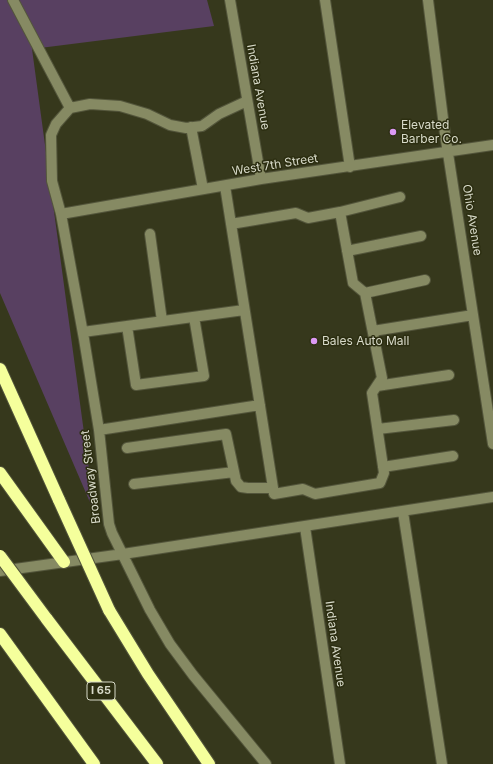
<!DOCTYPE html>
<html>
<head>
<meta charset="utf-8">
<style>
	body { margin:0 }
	canvas { display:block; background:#36381c }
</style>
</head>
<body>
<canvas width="493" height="764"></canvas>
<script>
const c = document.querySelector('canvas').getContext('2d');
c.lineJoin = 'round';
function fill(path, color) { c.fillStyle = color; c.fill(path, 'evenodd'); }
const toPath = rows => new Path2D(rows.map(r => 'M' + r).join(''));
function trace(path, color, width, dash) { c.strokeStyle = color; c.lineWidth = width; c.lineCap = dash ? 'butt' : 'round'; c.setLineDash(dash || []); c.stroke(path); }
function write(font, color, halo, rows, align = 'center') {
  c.font = font + ' Inter,sans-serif'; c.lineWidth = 3; c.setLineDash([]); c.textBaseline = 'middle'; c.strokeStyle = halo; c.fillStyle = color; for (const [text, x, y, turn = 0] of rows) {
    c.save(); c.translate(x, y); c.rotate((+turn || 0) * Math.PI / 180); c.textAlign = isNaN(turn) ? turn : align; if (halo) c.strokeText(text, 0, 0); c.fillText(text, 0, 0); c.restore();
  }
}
fill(toPath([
	[0,0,207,0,214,26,32,49,95,514,0,293]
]), '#584061');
const minor = toPath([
	[13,0,70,108],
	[230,0,261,179],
	[325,0,350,167],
	[428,0,445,134,493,444],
	[247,101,219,114,202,126,186,128,170,125,147,114,120,106,90,104,70,108,56,124,51,135,52,181,61,214,84,339,99,430,109,524,112,533,150,610,170,644,193,675,266,764],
	[191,127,203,189],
	[225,186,274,494,303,489,315,494,380,483,384,473,372,393,382,378,365,293,353,283,340,212,308,218,296,213,231,224],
	[340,212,400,197],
	[61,214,261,179,493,145],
	[150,234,162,321],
	[347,251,421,236],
	[365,293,425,280],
	[127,326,136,385,204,376,194,317],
	[373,331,473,315],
	[83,332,244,310],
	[377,386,449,375],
	[378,429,454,420],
	[99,430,260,405],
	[127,448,226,434,236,481,241,487,248,488,273,488],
	[383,467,453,456],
	[134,484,234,472],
	[403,512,442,764],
	[305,527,340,764],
	[0,571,123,554,493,497]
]);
const highway = toPath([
	[0,369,59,500],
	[0,473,64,562],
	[109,610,148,674,209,764],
	[46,618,157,764],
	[0,634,94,764]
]);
trace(minor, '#53553b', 12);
trace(highway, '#53553b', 14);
trace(minor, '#868a63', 10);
trace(highway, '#f5ff9c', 12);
const highwayBridge = toPath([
	[59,500,109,610],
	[0,556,46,618]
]);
trace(highwayBridge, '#53553b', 14, []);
trace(highwayBridge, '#f5ff9c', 12);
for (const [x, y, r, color] of [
	[393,132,4,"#dc99f4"],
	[314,341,4,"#dc99f4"]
]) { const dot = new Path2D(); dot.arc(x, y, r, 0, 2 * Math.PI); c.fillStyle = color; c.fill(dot); trace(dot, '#2c2e11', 1.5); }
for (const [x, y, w] of [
	[101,691,28]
]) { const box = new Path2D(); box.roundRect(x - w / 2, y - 9, w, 18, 3); c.fillStyle = '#2c2e11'; c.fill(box); trace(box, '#d8dac9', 1); }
write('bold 11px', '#d8dac9', null, [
	["I 65",101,691]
]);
write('12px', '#d8dac9', '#2c2e11', [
	["Indiana Avenue",258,87,80],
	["West 7th Street",275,165,-9],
	["Ohio Avenue",472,220,81],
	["Broadway Street",91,477,-97],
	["Indiana Avenue",335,644,82]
]);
write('12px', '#d8dac9', '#2c2e11', [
	["Elevated",401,125],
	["Barber Co.",401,139],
	["Bales Auto Mall",322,341]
], 'left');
</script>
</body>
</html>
